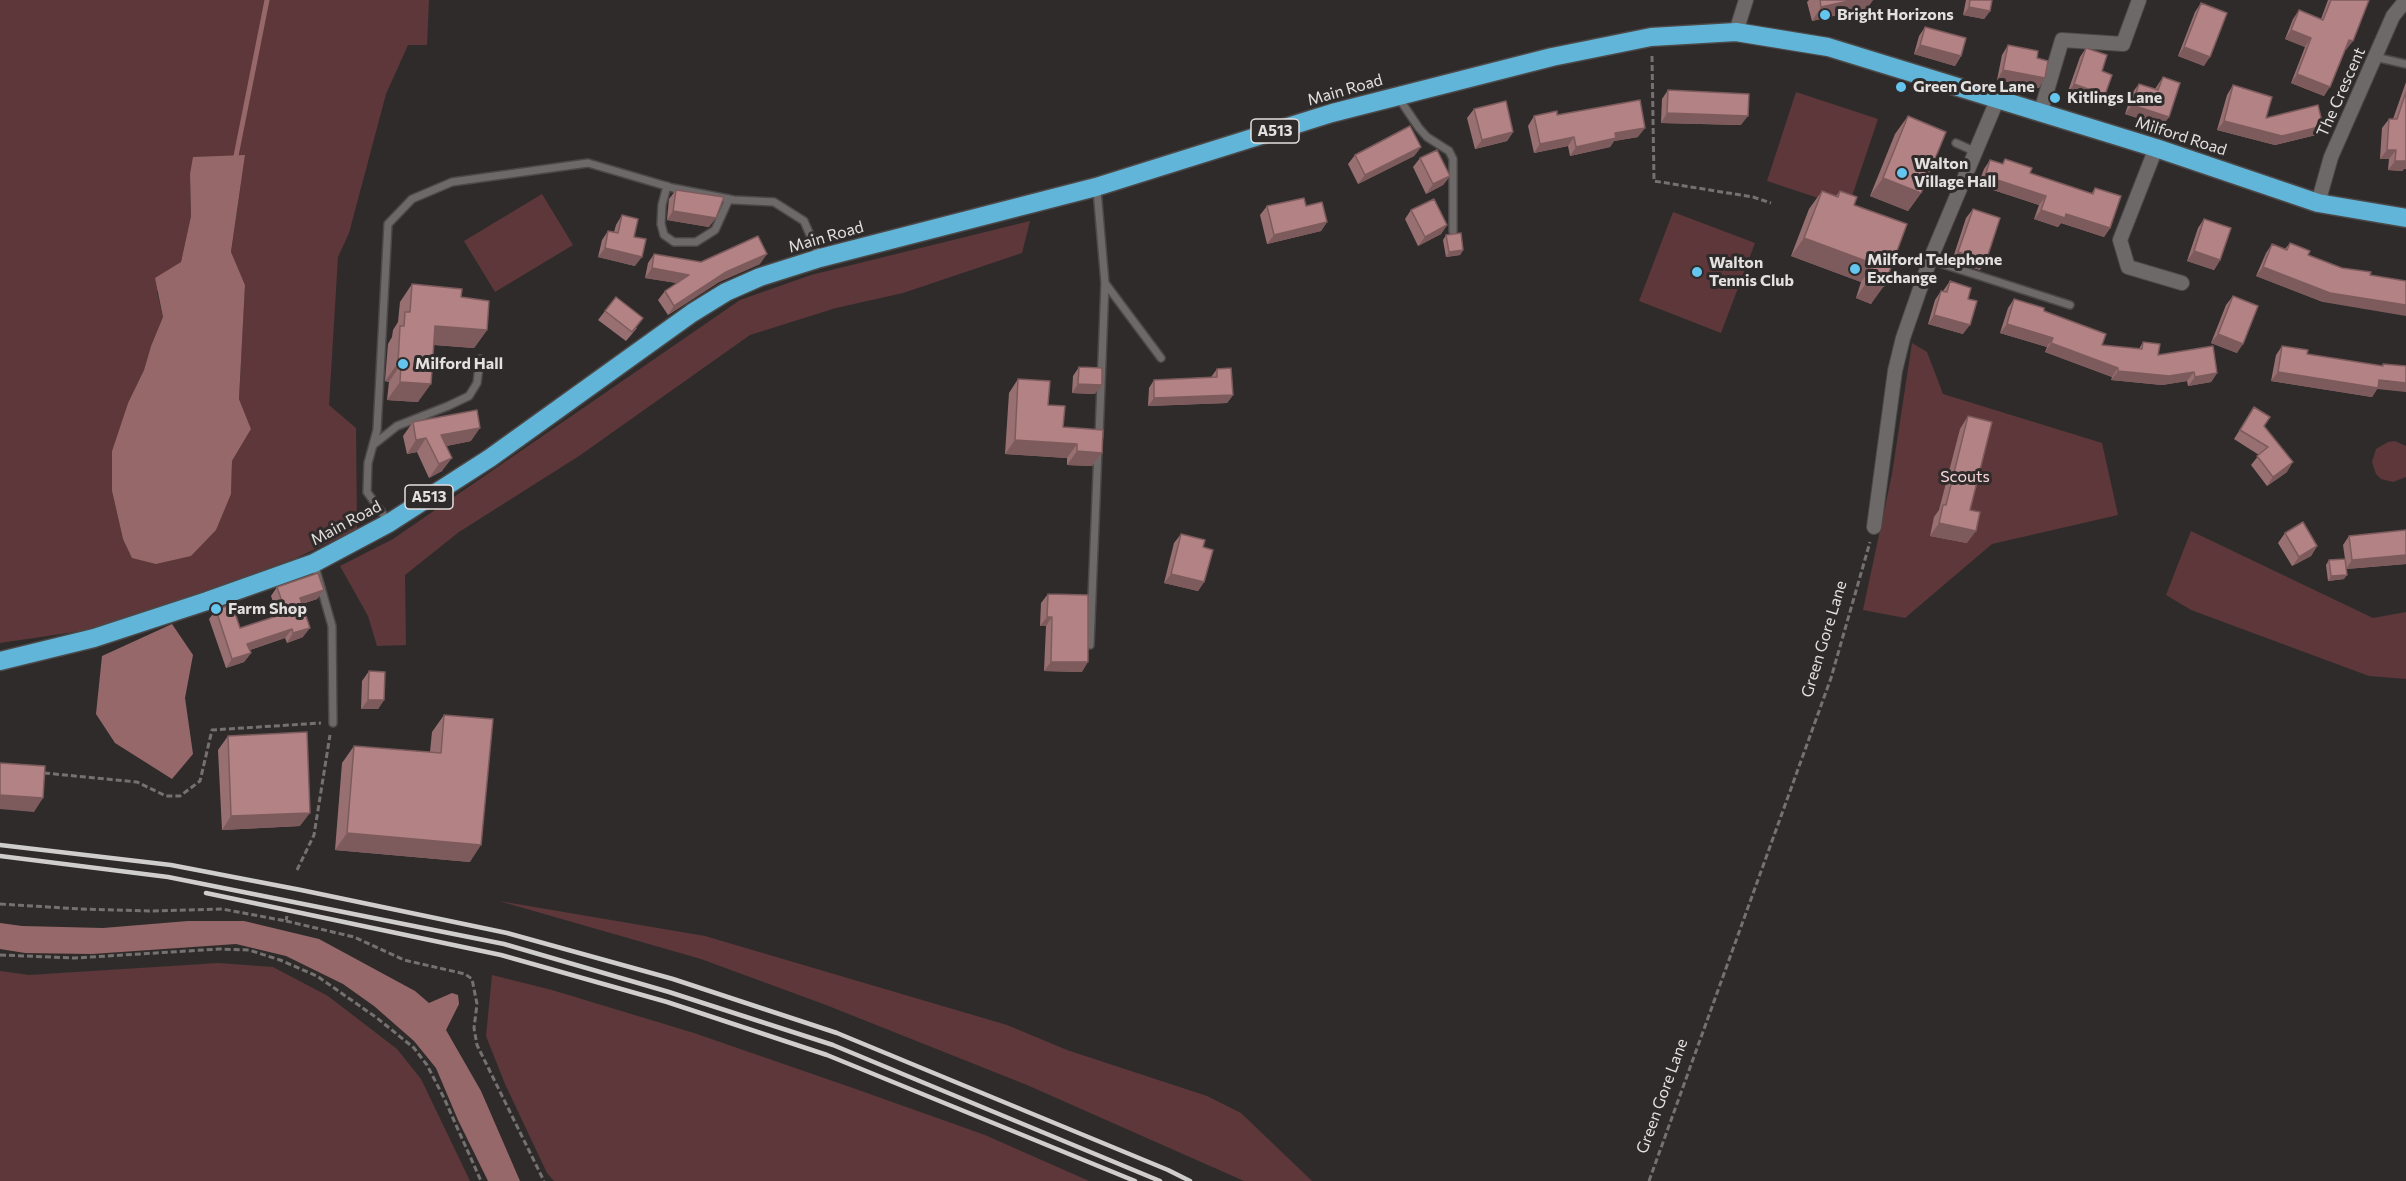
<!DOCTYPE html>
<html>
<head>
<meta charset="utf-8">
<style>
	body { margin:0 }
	canvas { display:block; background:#2f2b2b }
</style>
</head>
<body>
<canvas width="2406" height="1181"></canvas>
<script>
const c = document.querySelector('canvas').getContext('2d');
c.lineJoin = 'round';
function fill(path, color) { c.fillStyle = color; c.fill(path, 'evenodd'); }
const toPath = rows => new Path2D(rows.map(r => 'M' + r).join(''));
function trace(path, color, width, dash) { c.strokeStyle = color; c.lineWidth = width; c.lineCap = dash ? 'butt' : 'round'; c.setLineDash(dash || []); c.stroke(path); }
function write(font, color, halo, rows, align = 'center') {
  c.font = font + ' Commissioner,sans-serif'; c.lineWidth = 6; c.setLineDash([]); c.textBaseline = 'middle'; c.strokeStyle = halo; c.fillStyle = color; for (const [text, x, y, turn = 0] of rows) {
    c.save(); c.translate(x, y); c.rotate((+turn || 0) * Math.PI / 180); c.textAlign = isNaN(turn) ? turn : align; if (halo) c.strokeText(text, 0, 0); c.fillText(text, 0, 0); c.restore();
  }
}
fill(toPath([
	[0,0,429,0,427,45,408,45,386,94,349,233,338,257,329,405,356,428,357,529,294,559,194,595,88,630,0,643],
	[245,155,231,253,245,285,239,399,251,429,232,461,231,494,123,539,112,491,112,451,128,403,144,370,151,346,163,317,157,292,181,262,191,216,190,174],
	[1796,92,1878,119,1848,208,1767,181],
	[542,194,573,245,495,292,464,241],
	[1673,212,1755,243,1721,333,1639,301],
	[1030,221,1022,253,903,293,836,308,750,335,579,456,459,532,405,575,406,645,377,646,368,616,340,566,393,539,740,300,811,275],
	[1912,343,1927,352,1943,394,2102,443,2118,515,1992,544,1905,618,1863,610,1892,474],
	[2395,441,2406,446,2406,477,2393,482,2381,479,2376,474,2372,462,2376,449,2388,442],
	[2191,531,2373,618,2406,612,2406,679,2369,676,2191,610,2166,595],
	[499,901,705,936,1007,1025,1067,1050,1207,1096,1241,1113,1312,1181,1244,1181,1027,1085,826,1005,701,959],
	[218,963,273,967,328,996,397,1049,421,1079,470,1181,0,1181,0,971,29,975],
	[492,975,552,990,694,1033,850,1087,985,1135,1089,1181,554,1181,547,1173,505,1084,486,1036]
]), '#5d3739');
fill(toPath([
	[245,155,231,252,245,285,239,399,251,429,232,461,231,494,216,530,191,556,156,564,132,558,123,539,112,491,112,451,128,403,144,370,151,346,163,317,155,278,181,262,191,216,190,174,193,157],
	[172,624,193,655,185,698,193,754,172,779,115,743,96,714,102,656],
	[188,921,244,921,319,939,415,991,429,1003,452,993,458,995,459,1004,446,1030,481,1091,520,1181,488,1181,458,1120,436,1068,414,1041,374,1006,343,984,286,956,236,944,92,954,25,953,0,949,0,923,22,926,103,928]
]), '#96686a');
trace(toPath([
	[236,156,267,0]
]), '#96686a', 5);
const lane = toPath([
	[2375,57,2406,64],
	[1398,97,1419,128,1427,137,1449,151,1453,159,1453,231],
	[1956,143,1976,152],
	[667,186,662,205,661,224,664,235,674,242,696,242,715,230,729,199],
	[1097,190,1105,283,1099,436],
	[1930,260,2070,305],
	[1105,283,1161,358],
	[373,445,397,426,448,406,469,396,477,383,480,359],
	[388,521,367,492,368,463,377,430,388,224,412,199,452,182,588,163,673,188,734,200,774,202,804,221,820,258],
	[314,563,332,626,333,723],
	[1090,645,1098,450]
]);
const street = toPath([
	[1736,32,1746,0],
	[2041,111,2062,40,2123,44,2139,0],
	[2156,148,2120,240,2128,267,2182,283],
	[2318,203,2331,157,2393,16,2406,0],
	[1874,527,1895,371,1903,338,1930,260,1998,98]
]);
const highway = toPath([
	[0,661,94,638,207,601,314,563,389,523,490,458,692,313,726,292,760,277,820,258,1096,187,1332,113,1552,57,1651,37,1736,32,1828,47,2156,148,2318,203,2406,218]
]);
trace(lane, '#4c4848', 10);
trace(street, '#4c4848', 16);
trace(highway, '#4c4848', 21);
trace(toPath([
	[1652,56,1654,181,1753,197,1771,203],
	[44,773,137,782,166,796,180,796,200,781,212,730,321,723],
	[297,870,314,835,330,735],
	[0,904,80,909,149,911,222,909,286,921,287,916],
	[286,921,354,937,404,960,465,974,472,979,477,1004,474,1028,477,1045,544,1181],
	[0,955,75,958,219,949,249,950,280,960,317,976,377,1018,414,1048,427,1065,444,1098,481,1181],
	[1649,1181,1831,678,1870,542]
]), '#757171', 3, [6, 3]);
trace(lane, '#6e6969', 7);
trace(street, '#6e6969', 14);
trace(highway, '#60b5d9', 18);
trace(toPath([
	[0,845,171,865,301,890,507,933,673,979,837,1033,1168,1170,1190,1181],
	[0,856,168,877,504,944,669,992,833,1045,1160,1181],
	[206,893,501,955,667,1002,827,1055,1135,1181]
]), '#d0cdcd', 4.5);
fill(toPath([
	[1809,0,1874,0,1873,0,1867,8,1812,21,1807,2],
	[1966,0,1992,0,1990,11,1984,19,1963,15],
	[2328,0,2369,0,2324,96,2291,83,2305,47,2285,39,2293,19,2299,10,2321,19],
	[2201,3,2204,66,2178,56,2195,12],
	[1925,27,1961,56,1955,66,1914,54,1919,36],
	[2008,45,2037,58,2039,88,1997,80,2002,55],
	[2086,48,2102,71,2105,95,2099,104,2067,94,2080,57],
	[2163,77,2169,117,2162,126,2125,114,2132,93,2139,84,2155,89],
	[2406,82,2406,169,2404,169,2402,171,2388,170,2389,159,2380,159,2382,128,2389,119,2393,119],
	[2233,85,2266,118,2316,135,2275,145,2217,130,2227,95],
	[1668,90,1741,125,1661,123,1662,99],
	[1474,109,1513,132,1507,141,1475,149,1467,118],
	[1557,115,1638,137,1614,141,1610,147,1570,156,1568,146,1534,153,1528,126,1534,116],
	[1908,116,1921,193,1908,211,1870,196,1895,134],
	[1421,147,1414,156,1358,184,1348,164,1355,155],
	[1420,158,1450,176,1443,185,1426,194,1413,167],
	[2005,159,2030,173,2091,194,2095,188,2110,228,2104,237,2061,223,2058,227,2034,219,2039,205,1978,185,1984,169,1990,160,2002,164],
	[676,190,709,227,667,220,669,199],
	[1822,191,1836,196,1840,191,1854,205,1907,224,1871,304,1856,298,1861,282,1791,256,1809,209],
	[1267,206,1327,222,1321,231,1267,244,1260,215],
	[1973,209,1980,270,1952,261,1966,218],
	[1411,210,1447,225,1441,234,1418,246,1405,219],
	[622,215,634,237,635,266,598,257,602,240,608,231,614,232,616,225],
	[2204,219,2220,260,2214,270,2187,261,2198,228],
	[1446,235,1463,250,1460,255,1446,257,1443,240],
	[2290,243,2308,255,2323,302,2256,276,2266,253,2272,244,2285,249],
	[654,254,701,262,760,264,719,282,668,315,658,300,665,291,677,283,645,278,648,263],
	[1950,281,1968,299,1963,334,1928,324,1935,300,1941,291,1943,291],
	[412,284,461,297,487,330,474,348,434,345,418,402,387,400,389,382,385,381,388,344,392,337,393,330,398,322,400,302],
	[2233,296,2237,353,2211,343,2226,305],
	[2014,299,2044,311,2102,345,2139,349,2143,342,2158,355,2217,373,2211,382,2188,386,2187,381,2162,385,2111,380,2112,377,2045,352,2047,347,2000,333,2008,308],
	[605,311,637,328,626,341,598,320],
	[2282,346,2307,354,2382,366,2383,364,2377,389,2372,397,2271,381,2276,355],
	[1079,367,1095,394,1072,393,1073,376],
	[1217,369,1233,395,1227,403,1148,406,1149,388,1154,380,1211,377],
	[1018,379,1048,405,1063,427,1102,453,1092,466,1067,465,1067,458,1005,454,1009,393],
	[2254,407,2287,472,2267,486,2251,465,2259,455,2234,439],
	[1968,416,1970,510,1967,543,1930,536,1934,517,1939,510,1960,429],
	[413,422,471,441,446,446,442,471,429,478,417,452,407,454,403,436],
	[2406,530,2406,564,2346,569,2344,579,2328,581,2326,565,2329,560,2345,559,2343,545,2349,536],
	[2285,533,2317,546,2311,556,2292,566,2278,543],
	[1181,534,1203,547,1204,582,1198,591,1164,583,1174,543],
	[277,587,324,590,317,599,302,604,303,637,287,643,285,638,250,650,251,653,244,662,226,668,209,619,216,610,240,628,278,616,271,596],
	[1048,594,1082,672,1044,671,1046,626,1040,626,1041,603],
	[369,671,384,700,378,709,361,709,362,681],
	[444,715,470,862,335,850,342,763,354,746,430,752,432,732],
	[228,736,300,826,222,830,218,750]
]), '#997072');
fill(toPath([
	[1853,0,1874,0,1873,0,1867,8,1812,21,1821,7],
	[1969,7,1990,11,1984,19,1963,15],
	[2291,30,2311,38,2305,47,2285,39],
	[2349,40,2353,41,2346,50,2343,49],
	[1920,45,1961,56,1955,66,1914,54],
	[2184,47,2210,57,2204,66,2178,56],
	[2003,70,2045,78,2039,88,1997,80],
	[2297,74,2330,87,2324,96,2291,83],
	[2074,84,2105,95,2099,104,2067,94],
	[2132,105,2169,117,2162,126,2125,114],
	[1667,113,1748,116,1741,125,1661,123],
	[2224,121,2323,126,2316,135,2275,145,2217,130],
	[1645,128,1638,137,1614,141,1610,147,1570,156,1576,147,1615,133],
	[1513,132,1507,141,1475,149,1482,140],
	[1574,137,1568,146,1534,153,1540,144],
	[1421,147,1414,156,1358,184,1365,175],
	[2387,150,2396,150,2389,159,2380,159],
	[2395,161,2406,161,2406,169,2404,169,2402,171,2388,170],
	[1450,176,1443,185,1426,194,1433,184],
	[1985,176,2046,196,2039,205,1978,185],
	[1883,178,1921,193,1908,211,1870,196],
	[2041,210,2066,214,2110,228,2104,237,2061,223,2058,227,2034,219],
	[673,211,716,218,709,227,667,220],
	[1327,222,1321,231,1267,244,1274,235],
	[1447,225,1441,234,1418,246,1425,237],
	[1804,238,1874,264,1861,282,1791,256],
	[605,248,642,257,635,266,598,257],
	[1463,250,1460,255,1446,257,1449,252],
	[2194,251,2220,260,2214,270,2187,261],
	[1958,252,1986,261,1980,270,1952,261],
	[767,254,760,264,719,282,668,315,674,306,726,272],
	[2263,267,2406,305,2406,316,2323,302,2256,276],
	[652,268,689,275,683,284,645,278],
	[1868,280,1884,286,1871,304,1856,298],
	[1934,315,1970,325,1963,334,1928,324],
	[2007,324,2053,338,2047,347,2000,333],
	[435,326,487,330,474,348,423,344],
	[2218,334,2243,344,2237,353,2211,343],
	[2051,343,2118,368,2112,377,2045,352],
	[398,363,401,364,389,382,385,381],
	[2118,371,2194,372,2187,381,2162,385,2111,380],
	[2278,372,2406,383,2406,392,2377,389,2372,397,2271,381],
	[2217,373,2211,382,2188,386,2195,377],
	[400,382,431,384,418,402,387,400],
	[1078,384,1102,385,1095,394,1072,393],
	[1233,395,1227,403,1148,406,1154,398],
	[480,428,471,441,432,449,441,435],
	[426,438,417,452,407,454,416,440],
	[1015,440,1077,444,1067,458,1005,454],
	[1077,451,1102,453,1092,466,1067,465],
	[452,458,442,471,429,478,439,464],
	[2293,462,2287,472,2267,486,2273,477],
	[1939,523,1976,531,1967,543,1930,536],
	[2317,546,2311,556,2292,566,2299,557],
	[2406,555,2406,564,2346,569,2352,560],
	[1171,574,1204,582,1198,591,1164,583],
	[2347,575,2344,579,2328,581,2331,576],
	[324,590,317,599,293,607,300,598],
	[1047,617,1052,617,1046,626,1040,626],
	[310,628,303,637,287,643,293,633],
	[292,629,285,638,241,653,247,644],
	[251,653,244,662,226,668,232,659],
	[1051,662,1088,662,1082,672,1044,671],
	[368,700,384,700,378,709,361,709],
	[0,795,43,798,34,812,0,809],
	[310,813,300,826,222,830,231,816],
	[347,833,481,845,470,862,335,850]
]), '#7d5b5c');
const building = toPath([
	[1820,0,1853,0,1821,7,1820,0],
	[1970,0,1992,0,1990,11,1969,7,1970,0],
	[2331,0,2369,0,2353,41,2349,40,2330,87,2297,74,2311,38,2291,30,2299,10,2323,20,2331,0],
	[2201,3,2227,13,2210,57,2184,47,2201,3],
	[1925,27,1966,38,1961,56,1920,45,1925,27],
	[2008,45,2038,51,2037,58,2048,61,2045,78,2003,70,2008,45],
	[2086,48,2107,55,2102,71,2112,75,2105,95,2074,84,2086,48],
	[2163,77,2180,83,2169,117,2132,105,2139,84,2158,90,2163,77],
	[2233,85,2272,97,2266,118,2318,105,2323,126,2282,136,2224,121,2233,85],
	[1668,90,1749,94,1748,116,1667,113,1668,90],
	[2406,92,2406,161,2395,161,2396,150,2387,150,2389,119,2397,119,2406,92],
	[1640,100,1645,128,1615,133,1616,138,1576,147,1574,137,1540,144,1534,116,1557,111,1557,115,1640,100],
	[1506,101,1513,132,1482,140,1474,109,1506,101],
	[1908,116,1946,132,1921,193,1883,178,1908,116],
	[1410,126,1421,147,1365,175,1355,155,1410,126],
	[1437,150,1450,176,1433,184,1420,158,1437,150],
	[2005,159,2032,168,2030,173,2093,194,2095,188,2121,196,2110,228,2066,214,2065,218,2041,210,2046,196,1985,176,1990,160,2003,164,2005,159],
	[676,190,724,197,716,218,673,211,676,190],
	[1822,191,1838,197,1840,191,1857,197,1854,205,1907,224,1884,286,1868,280,1874,264,1804,238,1822,191],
	[1304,198,1306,206,1322,202,1327,222,1274,235,1267,206,1304,198],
	[1434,199,1447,225,1425,237,1411,210,1434,199],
	[1973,209,2000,218,1986,261,1958,252,1973,209],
	[622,215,638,219,634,237,646,239,642,257,605,248,608,231,618,233,622,215],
	[2204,219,2231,228,2220,260,2194,251,2204,219],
	[1461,233,1463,250,1449,252,1446,235,1461,233],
	[758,236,767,254,726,272,674,306,665,291,689,275,652,268,654,254,701,262,758,236],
	[2290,243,2310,251,2308,255,2342,268,2371,272,2370,275,2406,281,2406,305,2330,293,2263,267,2272,244,2287,250,2290,243],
	[1950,281,1971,288,1968,299,1977,301,1970,325,1934,315,1941,291,1947,292,1950,281],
	[412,284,462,289,461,297,489,301,487,330,435,326,431,384,400,382,401,364,398,363,400,326,404,326,405,312,410,312,412,284],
	[2233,296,2258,306,2243,344,2218,334,2233,296],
	[616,297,643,318,632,332,605,311,616,297],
	[2014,299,2044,308,2044,311,2106,334,2102,345,2142,349,2143,342,2160,344,2158,355,2213,346,2217,373,2195,377,2194,372,2169,376,2118,371,2118,368,2051,343,2053,338,2007,324,2014,299],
	[2282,346,2308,350,2307,354,2383,366,2383,364,2406,366,2406,383,2379,380,2378,388,2278,372,2282,346],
	[1079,367,1102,368,1102,385,1078,384,1079,367],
	[1231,368,1233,395,1154,398,1154,380,1217,377,1217,369,1231,368],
	[1018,379,1050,381,1048,405,1065,406,1063,427,1103,430,1102,453,1077,451,1077,444,1015,440,1018,379],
	[2254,407,2270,417,2264,426,2293,462,2273,477,2257,456,2268,447,2240,430,2254,407],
	[477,410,480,428,441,435,452,458,439,464,426,438,416,440,413,422,477,410],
	[1968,416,1992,422,1970,510,1980,512,1976,531,1939,523,1943,505,1946,505,1968,416],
	[2303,522,2317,546,2299,557,2285,533,2303,522],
	[2406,530,2406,555,2352,560,2349,536,2406,530],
	[1181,534,1205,540,1203,547,1213,550,1204,582,1171,574,1181,534],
	[2345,559,2347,575,2331,576,2329,560,2345,559],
	[318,573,324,590,300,598,310,628,293,633,292,629,247,644,251,653,232,659,216,610,232,604,240,628,286,613,277,587,318,573],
	[1048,594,1088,595,1088,662,1051,662,1052,617,1047,617,1048,594],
	[369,671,385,672,384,700,368,700,369,671],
	[444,715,493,719,481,845,347,833,354,746,441,753,444,715],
	[307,732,310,813,231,816,228,736,307,732],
	[0,763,45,766,43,798,0,795,0,763]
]);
fill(building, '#b28284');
trace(building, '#7d5b5c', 1.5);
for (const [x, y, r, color] of [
	[1825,15,6,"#64c5ee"],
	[1901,87,6,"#64c5ee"],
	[2055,98,6,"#64c5ee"],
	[1902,173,6,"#64c5ee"],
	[1855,269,6,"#64c5ee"],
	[1697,272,6,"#64c5ee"],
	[403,364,6,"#64c5ee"],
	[216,609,6,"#64c5ee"]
]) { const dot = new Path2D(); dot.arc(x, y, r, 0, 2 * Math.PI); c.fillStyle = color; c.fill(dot); trace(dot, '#2f2b2b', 2); }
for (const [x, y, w] of [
	[1275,131,48],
	[429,497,48]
]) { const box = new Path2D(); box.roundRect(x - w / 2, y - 12, w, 24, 4.5); c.fillStyle = '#2f2b2b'; c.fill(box); trace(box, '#e3e0e0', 1.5); }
write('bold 15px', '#e3e0e0', null, [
	["A513",1275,131],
	["A513",429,497]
]);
write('bold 16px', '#e3e0e0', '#2f2b2b', [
	["Bright Horizons",1837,15],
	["Green Gore Lane",1913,87],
	["Kitlings Lane",2067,98],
	["Walton",1914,164],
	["Village Hall",1914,182],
	["Milford Telephone",1867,260],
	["Exchange",1867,278],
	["Walton",1709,263],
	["Tennis Club",1709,281],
	["Milford Hall",415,364],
	["Farm Shop",228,609]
], 'left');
write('16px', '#e3e0e0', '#2f2b2b', [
	["Main Road",1345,90,-16],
	["The Crescent",2341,92,-66],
	["Milford Road",2181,136,18],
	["Main Road",826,237,-16],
	["Main Road",346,523,-28],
	["Green Gore Lane",1824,639,-73],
	["Green Gore Lane",1662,1096,-70]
]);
write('16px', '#f9d8d9', '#2f2b2b', [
	["Scouts",1965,477]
]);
</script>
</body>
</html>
